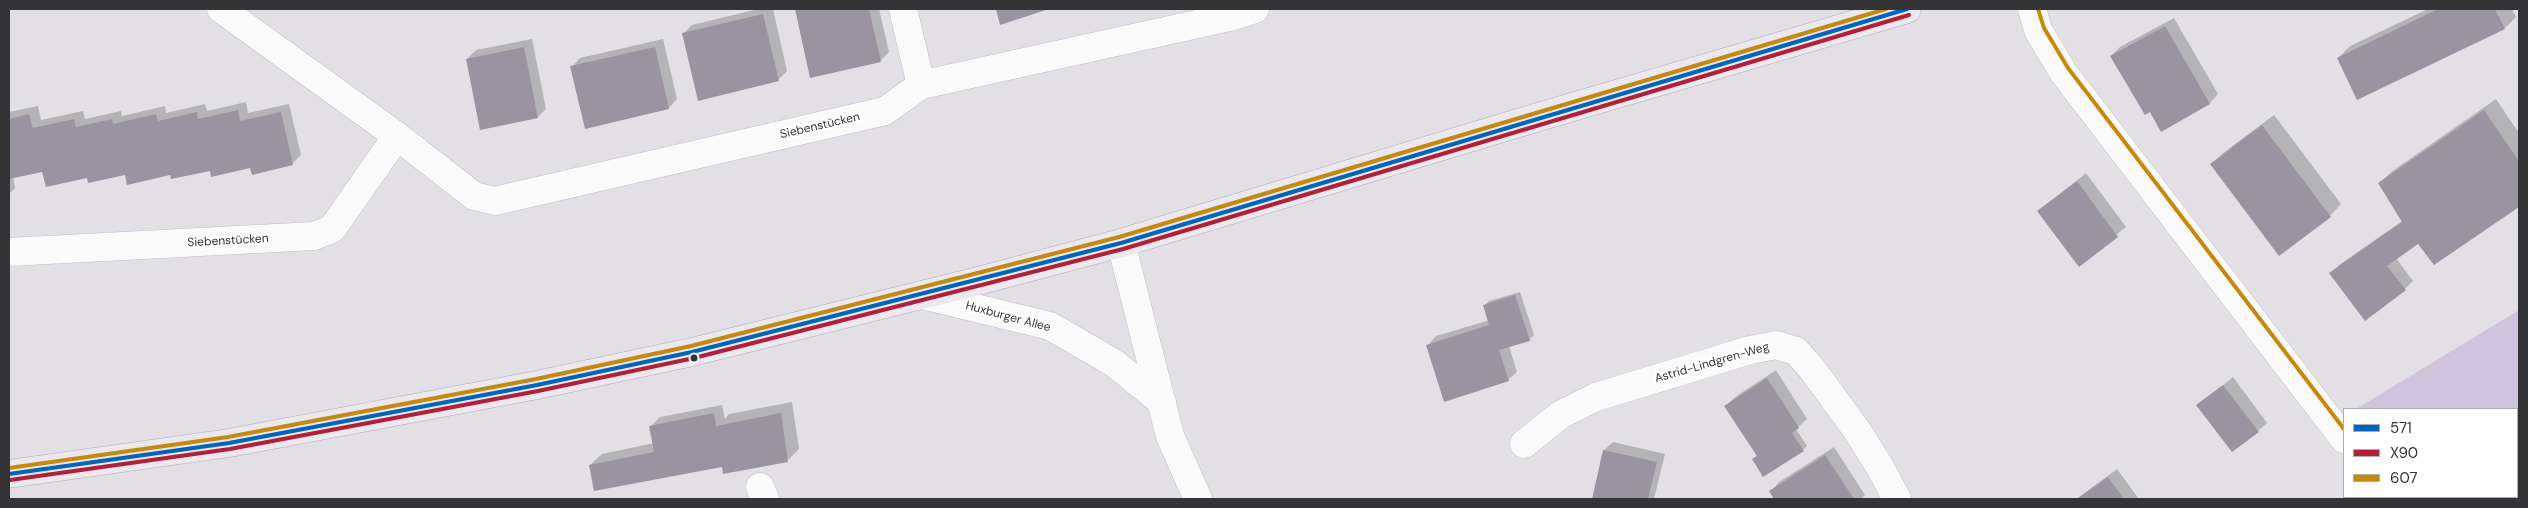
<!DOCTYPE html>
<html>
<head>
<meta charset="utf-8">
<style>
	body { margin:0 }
	#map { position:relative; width:2528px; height:508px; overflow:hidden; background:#e2e0e4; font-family:"DM Sans",sans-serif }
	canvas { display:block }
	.frame { position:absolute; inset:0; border:10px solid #343335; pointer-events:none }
	.legend { position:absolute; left:2343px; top:408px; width:175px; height:90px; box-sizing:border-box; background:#fff; border:1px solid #aeadae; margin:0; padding:6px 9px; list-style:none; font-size:15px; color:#343335 }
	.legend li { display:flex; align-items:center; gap:10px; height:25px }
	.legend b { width:25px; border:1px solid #aeadae }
</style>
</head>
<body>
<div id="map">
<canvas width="2528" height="508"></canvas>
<div class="frame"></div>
<ul class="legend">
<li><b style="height:6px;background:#0065bd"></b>571</li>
<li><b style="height:6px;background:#b22037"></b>X90</li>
<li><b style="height:6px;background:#c6890d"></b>607</li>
</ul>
</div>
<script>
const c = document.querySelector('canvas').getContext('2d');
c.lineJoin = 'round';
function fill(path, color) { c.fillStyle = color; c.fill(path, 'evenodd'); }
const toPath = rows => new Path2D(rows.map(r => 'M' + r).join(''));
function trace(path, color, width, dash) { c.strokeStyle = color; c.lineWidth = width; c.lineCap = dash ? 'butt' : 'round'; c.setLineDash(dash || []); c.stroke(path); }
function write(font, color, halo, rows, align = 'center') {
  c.font = font + ' "DM Sans",sans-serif'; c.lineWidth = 5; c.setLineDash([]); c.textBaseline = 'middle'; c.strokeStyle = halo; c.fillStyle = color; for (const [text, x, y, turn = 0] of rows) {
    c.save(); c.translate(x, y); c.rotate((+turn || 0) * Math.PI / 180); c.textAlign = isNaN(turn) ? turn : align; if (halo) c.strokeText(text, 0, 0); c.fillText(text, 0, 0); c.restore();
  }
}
fill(toPath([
	[2519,310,2519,499,2415,499,2413,497,2517,497,2517,409,2356,409]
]), '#d0c4dd');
fill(toPath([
	[758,9,773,9,787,71,778,80,684,33,692,25],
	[796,9,879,9,889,52,881,60,811,76],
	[2428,9,2512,9,2516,17,2505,28,2358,98,2338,58,2350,46],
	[2174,18,2218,94,2210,103,2162,130,2151,110,2111,56,2120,47],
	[532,39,546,109,538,117,467,59,476,50],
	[663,39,677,99,669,108,572,67,580,58],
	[2496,99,2519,133,2519,205,2434,264,2418,242,2396,258,2413,281,2405,289,2331,274,2339,265,2402,221,2379,184,2391,172],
	[246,102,248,113,289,104,301,155,292,164,171,174,126,173,88,177,43,170,13,177,15,188,9,194,9,112,38,106,41,120,83,111,85,119,121,111,122,116,165,106,166,113,205,104,207,111],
	[2274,115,2341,204,2330,216,2211,165,2223,153],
	[2086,173,2126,227,2079,265,2039,211],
	[1520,292,1534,335,1529,340,1509,346,1517,372,1508,380,1428,345,1436,336,1490,320,1484,306,1489,301],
	[1776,370,1807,419,1796,429,1807,446,1803,450,1753,459,1758,455,1726,406,1735,397],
	[2233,377,2267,423,2258,431,2198,406],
	[792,402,799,449,787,461,723,465,590,465,602,454,654,443,651,426,660,417,722,405,725,419,729,414],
	[1613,442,1665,454,1654,499,1593,499,1604,450],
	[1834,447,1865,495,1861,499,1776,499,1771,491,1779,482],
	[2117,469,2139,499,2077,499,2079,497]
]), '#0003');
fill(toPath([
	[795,9,869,9,881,62,810,78],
	[996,9,1049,9,1000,25],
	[2438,9,2495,9,2505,29,2357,100,2337,58],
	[763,14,779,81,698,101,682,33],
	[2165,26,2210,104,2161,132,2150,112,2145,115,2110,56],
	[524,47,538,118,480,130,466,59],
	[655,47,669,109,585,129,570,66],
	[238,110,240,121,281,112,293,165,252,175,250,168,211,177,210,171,171,179,170,175,127,185,125,175,88,183,87,178,46,187,42,172,9,179,9,119,29,114,33,128,74,119,76,127,112,119,113,124,156,114,158,121,197,112,198,119],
	[2484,110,2519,161,2519,207,2434,265,2418,244,2387,266,2406,290,2365,321,2329,273,2402,222,2378,183],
	[2262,125,2331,217,2279,256,2210,164],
	[2077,181,2118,237,2079,267,2037,211],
	[1515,295,1530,341,1499,350,1509,381,1444,402,1426,345,1489,325,1483,305],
	[1767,378,1799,428,1792,433,1804,451,1763,477,1752,459,1757,456,1724,406],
	[2223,385,2259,432,2232,452,2196,405],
	[714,413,716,426,781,413,788,462,723,474,722,467,594,491,589,465,654,452,649,426],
	[1603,450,1657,462,1648,499,1592,499],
	[1825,455,1854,499,1774,499,1769,491],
	[2108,477,2124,499,2077,499]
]), '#9a94a0');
const street = toPath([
	[221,9,397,136,474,196,495,201,885,111,921,85,1229,17,1255,9],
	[903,9,921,85],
	[2032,9,2038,30,2063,72,2344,439],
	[1121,243,1170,436,1198,499],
	[9,252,314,236,332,229,397,136],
	[922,295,1050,326,1114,363,1162,402],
	[1524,444,1560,415,1596,397,1750,350,1776,345,1796,351,1812,369,1856,429,1880,467,1897,499],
	[760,487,765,499],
	[2388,497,2390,499]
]);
const primary = toPath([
	[9,474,229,443,537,385,692,352,982,280,1121,243,1535,118,1907,9]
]);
trace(street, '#bfbec1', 29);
trace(primary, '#b0abb6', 29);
trace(street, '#fbfafb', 28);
trace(primary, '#ebe8ef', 28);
trace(toPath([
	[9,474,229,443,537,385,692,352,1121,243,1907,9]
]), '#0065bd', 4);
trace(toPath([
	[10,480,230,449,538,391,694,358,1123,249,1909,15]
]), '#b22037', 4);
trace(toPath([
	[2038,9,2044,28,2068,68,2344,429],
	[9,468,228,437,536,379,691,346,1119,237,1886,9]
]), '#c6890d', 4);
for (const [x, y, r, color] of [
	[694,358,4.5,"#343335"]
]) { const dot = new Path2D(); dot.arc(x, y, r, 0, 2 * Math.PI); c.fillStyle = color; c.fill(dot); trace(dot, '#fff', 2); }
write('12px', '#343335', '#fff', [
	["Siebenstücken",820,126,-13],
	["Siebenstücken",228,241,-3],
	["Huxburger Allee",1008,317,15],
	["Astrid-Lindgren-Weg",1712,363,-16]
]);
</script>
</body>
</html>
